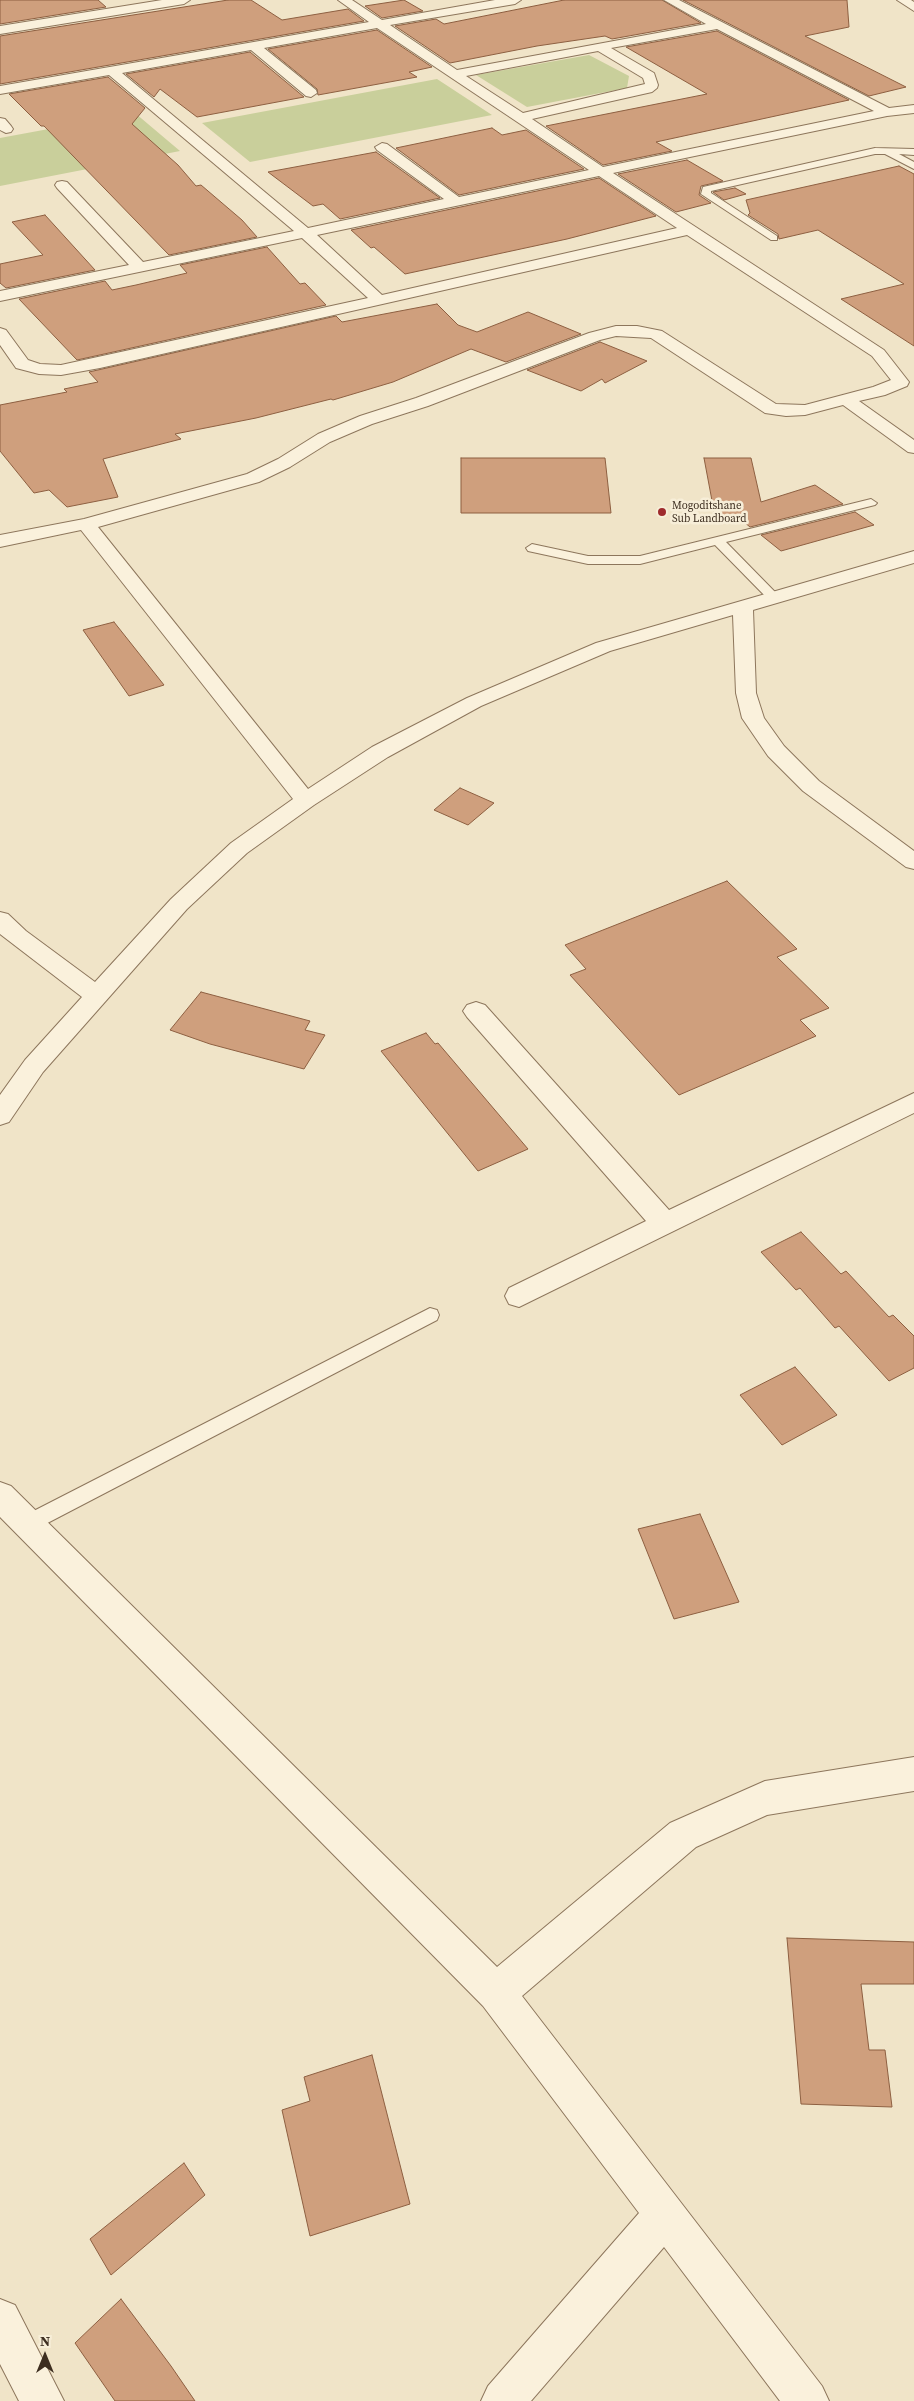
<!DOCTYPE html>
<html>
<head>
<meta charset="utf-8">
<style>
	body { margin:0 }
	#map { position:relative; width:914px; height:2401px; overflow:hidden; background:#f0e4c8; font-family:"Source Serif 4",serif }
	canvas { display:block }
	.north { position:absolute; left:20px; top:2331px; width:50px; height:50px; -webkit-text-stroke:4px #f7eed8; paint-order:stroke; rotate:0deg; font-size:14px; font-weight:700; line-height:20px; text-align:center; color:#3d2e20 }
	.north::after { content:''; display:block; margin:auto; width:18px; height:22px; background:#3d2e20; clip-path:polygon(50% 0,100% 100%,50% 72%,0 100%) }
</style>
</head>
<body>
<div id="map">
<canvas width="914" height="2401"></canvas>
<div class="north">N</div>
</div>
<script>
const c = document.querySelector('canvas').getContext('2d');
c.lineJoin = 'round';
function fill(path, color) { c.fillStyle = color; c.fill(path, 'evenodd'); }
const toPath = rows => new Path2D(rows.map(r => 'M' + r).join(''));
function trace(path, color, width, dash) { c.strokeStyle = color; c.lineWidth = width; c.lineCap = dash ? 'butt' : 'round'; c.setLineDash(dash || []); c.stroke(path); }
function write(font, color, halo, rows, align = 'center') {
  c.font = font + ' "Source Serif 4",serif'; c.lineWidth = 5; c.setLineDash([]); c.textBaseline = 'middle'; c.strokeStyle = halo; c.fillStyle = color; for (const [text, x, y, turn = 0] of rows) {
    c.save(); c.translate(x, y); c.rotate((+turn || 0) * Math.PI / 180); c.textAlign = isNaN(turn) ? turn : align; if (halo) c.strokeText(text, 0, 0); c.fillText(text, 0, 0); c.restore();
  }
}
fill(toPath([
	[589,55,629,76,627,88,527,107,476,75],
	[437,79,492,115,250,162,202,123],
	[135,113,180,151,0,186,0,138]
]), '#c9cf9b');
const building = toPath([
	[0,0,98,0,106,7,0,24,0,0],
	[228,0,251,0,282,20,348,9,364,21,0,84,0,36,228,0],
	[404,0,423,11,382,18,365,6,404,0],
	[564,0,662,0,701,23,612,39,605,36,537,46,450,63,395,26,436,19,444,24,564,0],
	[683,0,847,0,849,27,805,36,906,87,869,96,683,0],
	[377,30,432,67,409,72,417,77,318,95,317,89,268,49,377,30],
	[717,31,849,100,656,142,672,151,603,165,546,126,707,94,626,47,717,31],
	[250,52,304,97,197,117,160,89,154,97,126,74,250,52],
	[108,77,145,108,132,124,178,165,196,186,201,185,242,220,257,237,169,255,44,126,41,126,9,94,108,77],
	[492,128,502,135,526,130,584,169,459,195,396,148,492,128],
	[376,152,440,198,340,219,323,204,313,206,268,172,376,152],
	[687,160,723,181,701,186,699,195,711,203,676,212,618,174,687,160],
	[899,166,914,174,914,346,841,299,904,284,818,230,779,239,778,234,748,215,750,213,746,200,899,166],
	[599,178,656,216,567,239,405,274,374,247,371,248,351,230,599,178],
	[735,188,746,194,724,200,713,192,735,188],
	[45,215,95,270,6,288,0,283,0,264,43,255,12,222,45,215],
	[267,247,300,284,305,283,326,305,77,360,19,299,105,281,112,290,136,285,187,273,180,265,267,247],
	[437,304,458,325,477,332,528,312,581,334,506,362,471,349,393,382,333,400,331,399,256,418,175,434,181,439,103,459,118,497,67,507,49,490,34,493,0,451,0,405,67,392,64,389,98,382,89,372,336,316,342,322,437,304],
	[600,342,647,361,605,383,602,379,581,391,527,370,600,342],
	[461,458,605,458,611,513,461,513,461,458],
	[704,458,751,458,761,502,815,485,843,504,750,527,744,522,716,522,704,458],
	[855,512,874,525,781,551,761,535,855,512],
	[114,622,164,685,129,696,83,630,114,622],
	[460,788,494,803,468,825,434,810,460,788],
	[727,881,797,949,777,957,829,1008,800,1020,816,1036,679,1095,570,975,586,969,565,945,727,881],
	[201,992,310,1021,305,1030,325,1035,304,1069,210,1044,170,1030,201,992],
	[426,1033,435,1044,438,1043,528,1149,478,1171,381,1051,426,1033],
	[801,1232,841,1274,846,1271,889,1317,893,1315,914,1336,914,1368,889,1381,839,1326,835,1328,800,1288,796,1290,761,1252,801,1232],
	[795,1367,837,1415,782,1445,740,1395,795,1367],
	[700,1514,739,1602,674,1619,638,1529,700,1514],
	[787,1938,914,1942,914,1984,861,1984,869,2050,885,2050,892,2107,801,2104,787,1938],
	[372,2055,410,2204,310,2236,282,2110,310,2101,304,2077,372,2055],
	[184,2163,205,2195,111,2275,90,2239,184,2163],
	[121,2299,171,2366,195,2401,115,2401,75,2343,121,2299]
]);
fill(building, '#cf9f7d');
trace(building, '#8d5f41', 1);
const service = toPath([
	[875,148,914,149,914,155,899,154,914,162,914,169,885,154,875,154,711,191,711,193,777,236,777,240,771,240,701,194,703,187,875,148],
	[871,499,877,503,875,505,726,542,777,594,779,597,777,600,773,601,769,600,715,545,640,564,588,564,528,551,526,548,532,544,588,556,640,556,871,499],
	[430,1308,437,1310,439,1315,437,1320,34,1530,27,1533,20,1530,17,1524,20,1518,430,1308]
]);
const minor = toPath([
	[162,0,190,0,184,4,0,34,0,26,162,0],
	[338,0,352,0,382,20,495,0,521,0,515,4,390,25,457,70,706,24,664,0,679,0,889,108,914,105,914,113,887,116,613,173,884,350,909,382,907,386,885,395,859,401,914,440,914,453,908,452,843,405,805,415,786,416,765,413,651,338,616,336,600,340,428,406,372,424,330,442,290,467,259,482,98,527,308,789,372,747,467,698,596,643,914,551,914,563,753,610,756,693,764,718,784,746,819,781,914,851,914,869,906,867,803,791,768,756,742,718,736,693,733,615,610,651,481,706,388,757,314,805,247,853,187,909,43,1072,9,1122,0,1125,0,1095,25,1060,82,997,0,934,0,912,8,914,26,931,95,982,171,899,231,843,293,799,81,530,0,547,0,535,84,519,247,474,278,459,318,434,360,416,416,398,589,333,616,326,637,326,662,331,776,404,805,405,873,387,891,380,872,356,687,235,100,368,61,375,39,374,16,368,0,345,0,328,6,330,28,360,40,364,61,365,368,298,302,238,0,301,0,291,129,265,57,188,55,185,57,182,62,181,67,182,143,262,294,231,109,75,0,94,0,86,369,22,338,0],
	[377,28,589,170,459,197,387,144,382,143,375,147,377,150,444,199,308,228,122,73,251,50,306,96,311,97,317,93,316,90,264,48,377,28],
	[717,29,874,111,603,167,532,119,652,92,657,88,658,85,654,73,611,48,717,29],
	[598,51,643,78,645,84,523,113,466,76,598,51],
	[599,176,677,228,382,295,317,235,599,176],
	[897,0,911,0,914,2,914,11,897,0],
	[0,118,5,119,11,126,13,129,11,132,6,133,0,130,0,118],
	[476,1002,485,1005,669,1210,914,1093,914,1113,519,1307,509,1304,505,1296,509,1288,646,1221,467,1017,463,1011,467,1005,476,1002],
	[0,1482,11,1486,497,1967,670,1823,765,1781,914,1757,914,1791,767,1815,696,1847,522,1996,822,2386,829,2401,780,2401,664,2247,531,2401,481,2401,488,2386,639,2213,483,2006,0,1517,0,1482],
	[0,2299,15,2305,64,2401,19,2401,0,2364,0,2299]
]);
trace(service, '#8d765c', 2);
trace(minor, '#8d765c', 2);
fill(service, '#faf1dc');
fill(minor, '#faf1dc');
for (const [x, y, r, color] of [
	[662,512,5,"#9e2a2b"]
]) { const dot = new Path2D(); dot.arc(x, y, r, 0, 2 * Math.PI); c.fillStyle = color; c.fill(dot); trace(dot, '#f7eed8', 2); }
write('11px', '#3d2e20', '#f7eed8', [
	["Mogoditshane",672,506],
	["Sub Landboard",672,519]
], 'left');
</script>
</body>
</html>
